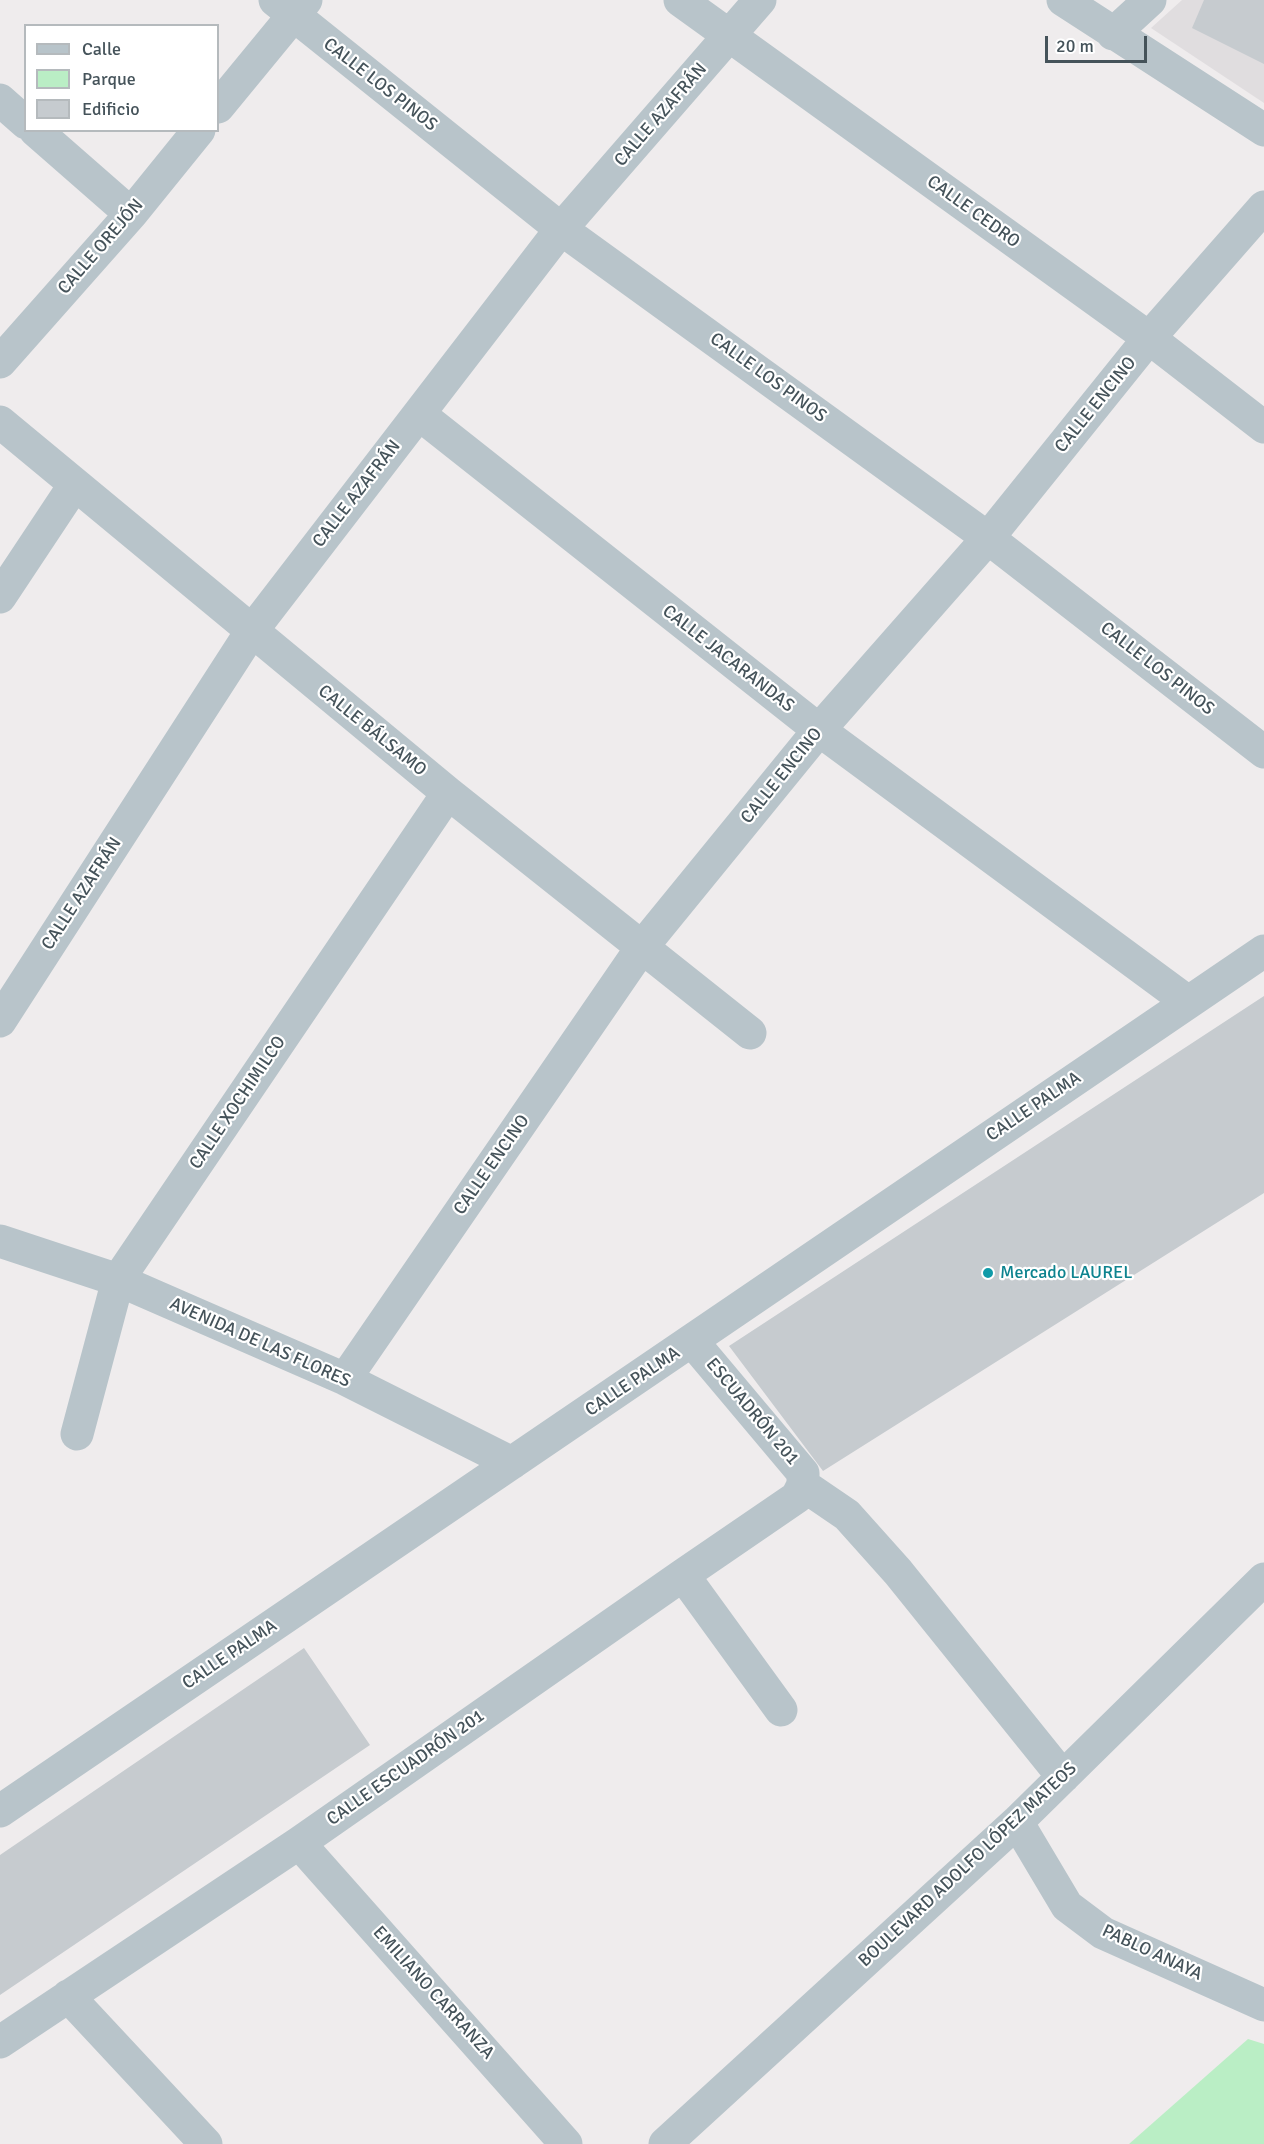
<!DOCTYPE html>
<html>
<head>
<meta charset="utf-8">
<style>
	body { margin:0 }
	#map { position:relative; width:1264px; height:2144px; overflow:hidden; background:#efeced; font-family:Signika,sans-serif }
	canvas { display:block }
	.legend { position:absolute; left:24px; top:24px; width:195px; height:108px; box-sizing:border-box; background:#fff; border:2px solid #b5babd; margin:0; padding:8px 10px; list-style:none; font-size:18px; color:#45535a }
	.legend li { display:flex; align-items:center; gap:12px; height:30px }
	.legend b { width:30px; border:2px solid #b5babd }
	.scale { position:absolute; left:1045px; top:36px; width:102px; height:27px; box-sizing:border-box; border:3px solid #45535a; border-top:0; padding-left:8px; font-size:18px; line-height:21px; white-space:nowrap; color:#45535a; -webkit-text-stroke:4px #fff; paint-order:stroke }
</style>
</head>
<body>
<div id="map">
<canvas width="1264" height="2144"></canvas>
<ul class="legend">
<li><b style="height:8px;background:#b8c4ca"></b>Calle</li>
<li><b style="height:16px;background:#baeec5"></b>Parque</li>
<li><b style="height:16px;background:#c6cbcf"></b>Edificio</li>
</ul>
<div class="scale">20 m</div>
</div>
<script>
const c = document.querySelector('canvas').getContext('2d');
c.lineJoin = 'round';
function fill(path, color) { c.fillStyle = color; c.fill(path, 'evenodd'); }
const toPath = rows => new Path2D(rows.map(r => 'M' + r).join(''));
function trace(path, color, width, dash) { c.strokeStyle = color; c.lineWidth = width; c.lineCap = dash ? 'butt' : 'round'; c.setLineDash(dash || []); c.stroke(path); }
function write(font, color, halo, rows, align = 'center') {
  c.font = font + ' Signika,sans-serif'; c.lineWidth = 4.5; c.setLineDash([]); c.textBaseline = 'middle'; c.strokeStyle = halo; c.fillStyle = color; for (const [text, x, y, turn = 0] of rows) {
    c.save(); c.translate(x, y); c.rotate((+turn || 0) * Math.PI / 180); c.textAlign = isNaN(turn) ? turn : align; if (halo) c.strokeText(text, 0, 0); c.fillText(text, 0, 0); c.restore();
  }
}
fill(toPath([
	[1182,0,1264,0,1264,103,1151,28]
]), '#e0dddf');
fill(toPath([
	[1248,2039,1264,2044,1264,2144,1129,2144]
]), '#baeec5');
fill(toPath([
	[1204,0,1264,0,1264,64,1192,28],
	[1264,996,1264,1193,823,1471,729,1346],
	[304,1648,370,1745,0,1995,0,1855]
]), '#c6cbcf');
trace(toPath([
	[275,0,561,229,988,538,1264,752],
	[680,0,1149,338,1264,427],
	[1063,0,1264,130],
	[1113,34,1150,0],
	[0,100,26,123],
	[218,107,306,0],
	[35,130,131,214],
	[0,362,131,214,199,130],
	[419,414,819,730,1188,1002],
	[0,422,448,793,750,1033],
	[0,597,75,484],
	[0,1021,251,632,561,229,760,0],
	[0,1241,118,1280,345,1379,512,1463],
	[345,1379,642,947,819,730,988,538,1149,338,1264,207],
	[77,1434,118,1280,448,793],
	[803,1485,847,1515,898,1572,1063,1777],
	[683,1575,781,1710],
	[0,1811,1264,951],
	[1017,1822,1067,1906,1103,1933,1264,2005],
	[299,1843,566,2144],
	[68,1996,206,2144],
	[0,2042,299,1843,683,1575,797,1497,803,1485,803,1473,692,1341],
	[665,2144,1017,1822,1264,1579]
]), '#b8c4ca', 33);
for (const [x, y, r, color] of [
	[988,1273,6,"#0f9aa8"]
]) { const dot = new Path2D(); dot.arc(x, y, r, 0, 2 * Math.PI); c.fillStyle = color; c.fill(dot); trace(dot, '#fff', 2); }
write('18px', '#45535a', '#fff', [
	["CALLE LOS PINOS",380,85,38],
	["CALLE AZAFRÁN",661,115,-49],
	["CALLE CEDRO",973,212,36],
	["CALLE OREJÓN",101,247,-49],
	["CALLE LOS PINOS",768,378,36],
	["CALLE ENCINO",1096,405,-51],
	["CALLE AZAFRÁN",357,494,-52],
	["CALLE JACARANDAS",728,659,38],
	["CALLE LOS PINOS",1157,669,38],
	["CALLE BÁLSAMO",372,731,39],
	["CALLE ENCINO",782,776,-51],
	["CALLE AZAFRÁN",82,894,-57],
	["CALLE XOCHIMILCO",238,1103,-56],
	["CALLE PALMA",1034,1107,-34],
	["CALLE ENCINO",492,1165,-55],
	["AVENIDA DE LAS FLORES",260,1343,24],
	["CALLE PALMA",633,1382,-34],
	["ESCUADRÓN 201",752,1412,50],
	["CALLE PALMA",230,1655,-34],
	["CALLE ESCUADRÓN 201",406,1768,-35],
	["BOULEVARD ADOLFO LÓPEZ MATEOS",968,1865,-43],
	["PABLO ANAYA",1152,1953,25],
	["EMILIANO CARRANZA",433,1993,48]
]);
write('18px', '#0d838f', '#fff', [
	["Mercado LAUREL",1000,1273]
], 'left');
</script>
</body>
</html>
